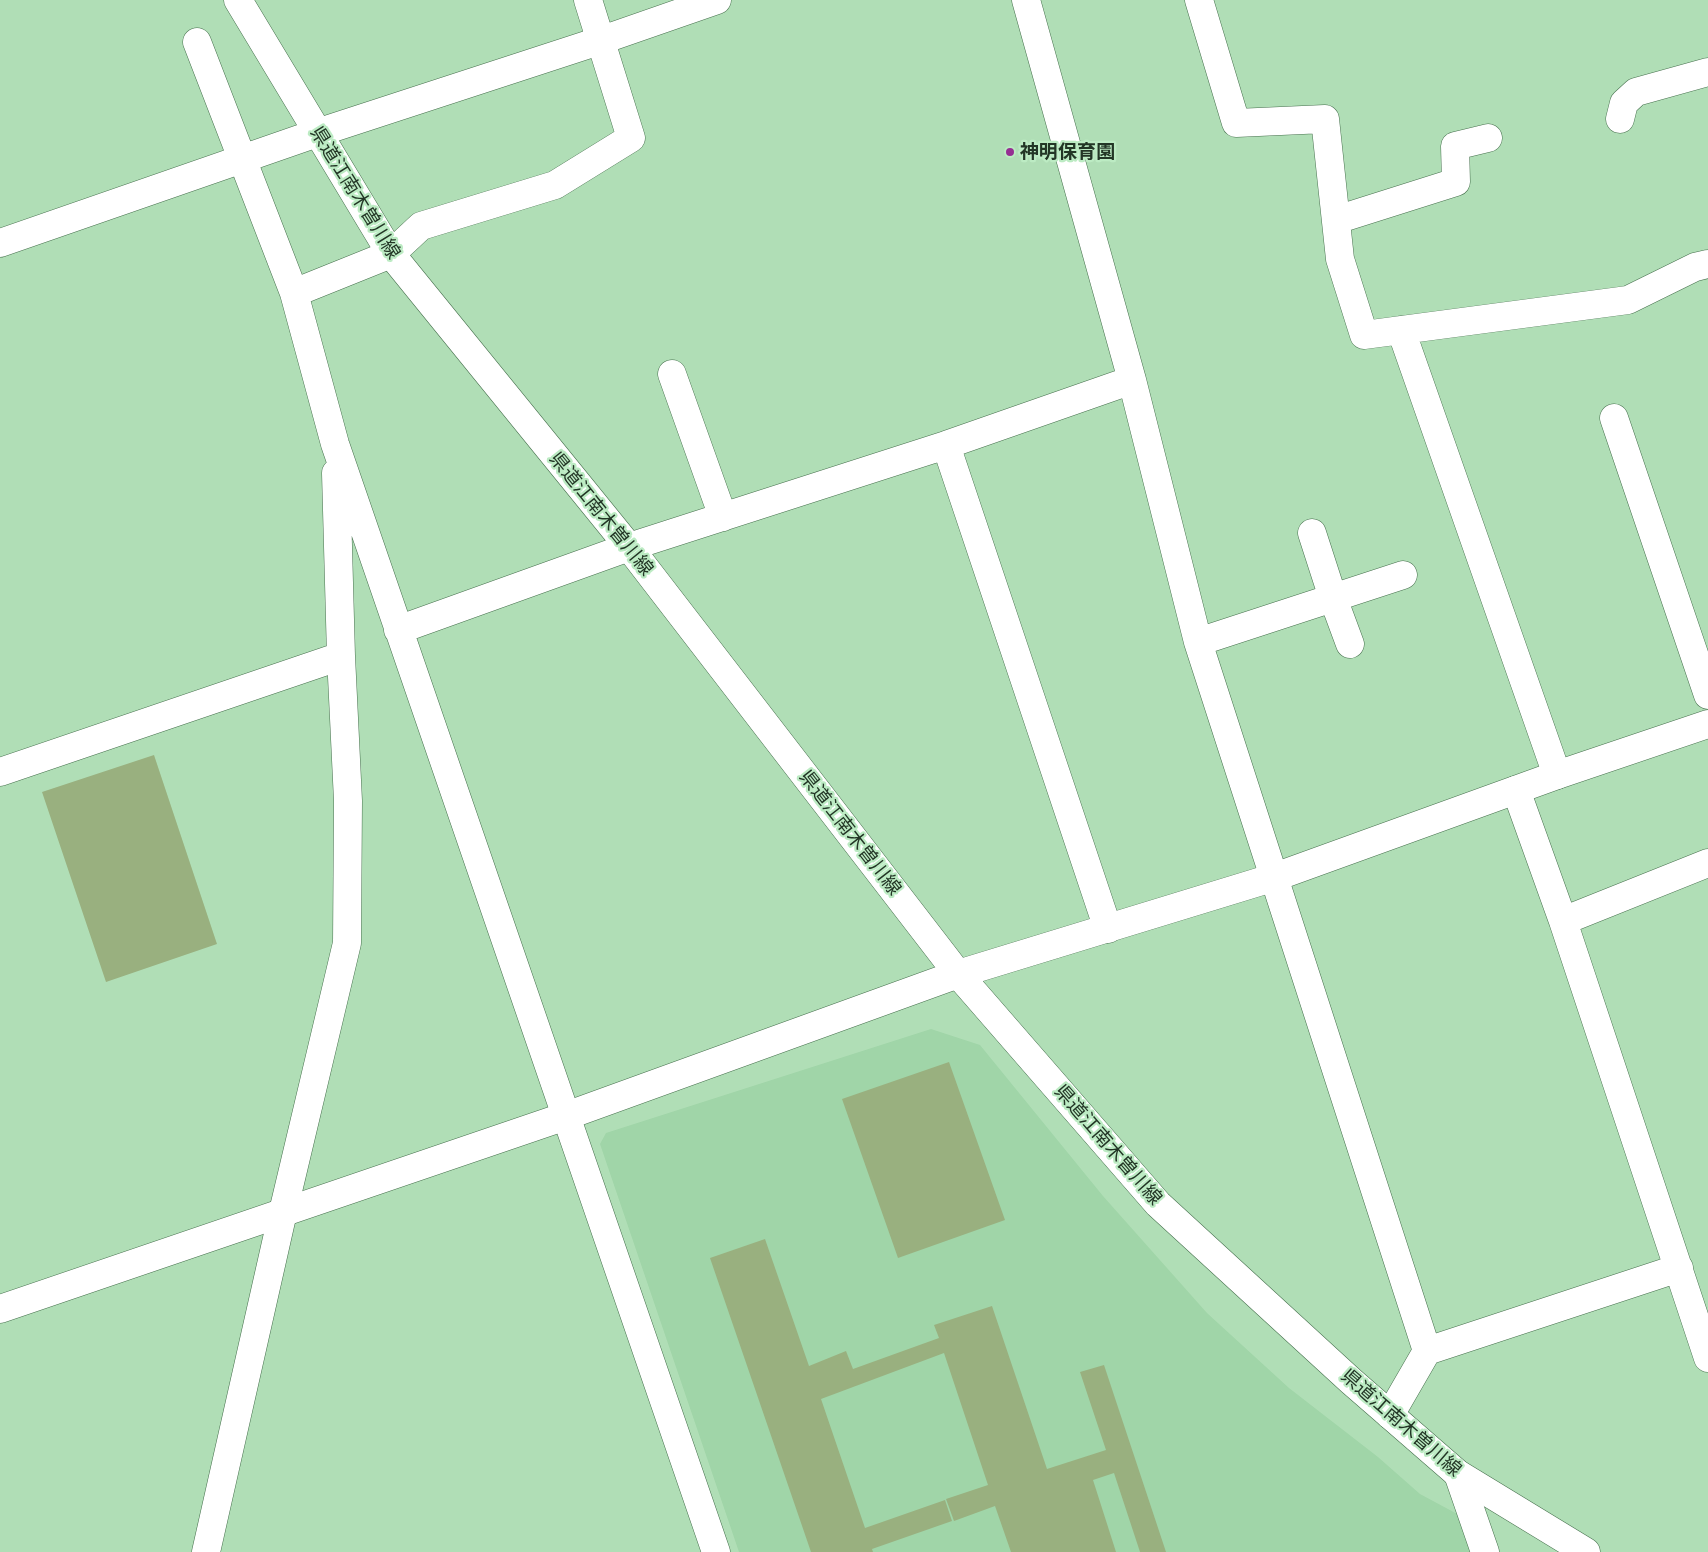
<!DOCTYPE html>
<html>
<head>
<meta charset="utf-8">
<style>
	body { margin:0 }
	canvas { display:block; background:#b0deb6 }
</style>
</head>
<body>
<canvas width="1708" height="1552"></canvas>
<script>
const c = document.querySelector('canvas').getContext('2d');
c.lineJoin = 'round';
function fill(path, color) { c.fillStyle = color; c.fill(path, 'evenodd'); }
const toPath = rows => new Path2D(rows.map(r => 'M' + r).join(''));
function trace(path, color, width, dash) { c.strokeStyle = color; c.lineWidth = width; c.lineCap = dash ? 'butt' : 'round'; c.setLineDash(dash || []); c.stroke(path); }
function write(font, color, halo, rows, align = 'center') {
  c.font = font + ' "Alegreya Sans","Noto Sans JP",sans-serif'; c.lineWidth = 4.5; c.setLineDash([]); c.textBaseline = 'middle'; c.strokeStyle = halo; c.fillStyle = color; for (const [text, x, y, turn = 0] of rows) {
    c.save(); c.translate(x, y); c.rotate((+turn || 0) * Math.PI / 180); c.textAlign = isNaN(turn) ? turn : align; if (halo) c.strokeText(text, 0, 0); c.fillText(text, 0, 0); c.restore();
  }
}
fill(toPath([
	[931,1029,980,1045,1103,1196,1207,1313,1289,1388,1378,1457,1420,1494,1461,1516,1472,1552,739,1552,600,1144,606,1133]
]), '#a0d5a8');
fill(toPath([
	[154,755,217,944,106,982,42,792],
	[949,1062,1005,1220,898,1258,842,1099],
	[765,1239,809,1366,846,1351,853,1369,939,1338,934,1325,992,1306,1047,1469,1106,1450,1080,1372,1104,1365,1166,1552,1140,1552,1114,1473,1093,1480,1116,1552,1011,1552,995,1506,954,1521,946,1499,988,1485,944,1353,821,1399,865,1528,945,1500,952,1521,872,1549,873,1552,811,1552,710,1258]
]), '#99b07f');
const street = toPath([
	[1026,0,1132,380,1198,642,1427,1351],
	[1199,0,1236,123,1325,119,1340,259,1364,335,1628,300,1695,267,1708,264],
	[197,42,294,293,335,444,716,1552],
	[1620,119,1624,103,1636,92,1708,72],
	[1336,220,1456,182,1455,146,1488,138],
	[0,243,317,133,602,40,717,0],
	[294,293,391,254,421,226,555,185,631,138,588,0],
	[1401,330,1557,775],
	[672,374,723,517],
	[1614,418,1708,695],
	[946,445,1108,929],
	[1312,533,1333,598,1350,644],
	[398,630,629,547,946,445,1132,380],
	[1198,642,1403,575],
	[0,772,341,656],
	[1516,790,1563,921,1708,1358],
	[1563,921,1708,863],
	[1390,1415,1427,1351,1679,1268],
	[1458,1474,1485,1552],
	[206,1552,283,1212,347,943,348,801,341,656,336,473]
]);
const secondary = toPath([
	[238,0,391,254,629,547,958,974,1158,1204,1351,1381,1458,1474,1586,1552],
	[0,1309,566,1116,958,974,1275,877,1557,775,1708,724]
]);
trace(street, '#47714e', 29);
trace(secondary, '#47714e', 29);
trace(street, '#fff', 28);
trace(secondary, '#fff', 28);
for (const [x, y, r, color] of [
	[1010,152,5,"#952e92"]
]) { const dot = new Path2D(); dot.arc(x, y, r, 0, 2 * Math.PI); c.fillStyle = color; c.fill(dot); trace(dot, '#bcebc3', 2); }
write('bold 19px', '#233626', '#bcebc3', [
	["神明保育園",1020,152]
], 'left');
write('19px', '#233626', '#bcebc3', [
	["県道江南木曽川線",355,193,58],
	["県道江南木曽川線",601,514,51],
	["県道江南木曽川線",850,833,52],
	["県道江南木曽川線",1108,1145,49],
	["県道江南木曽川線",1401,1423,41]
]);
</script>
</body>
</html>
